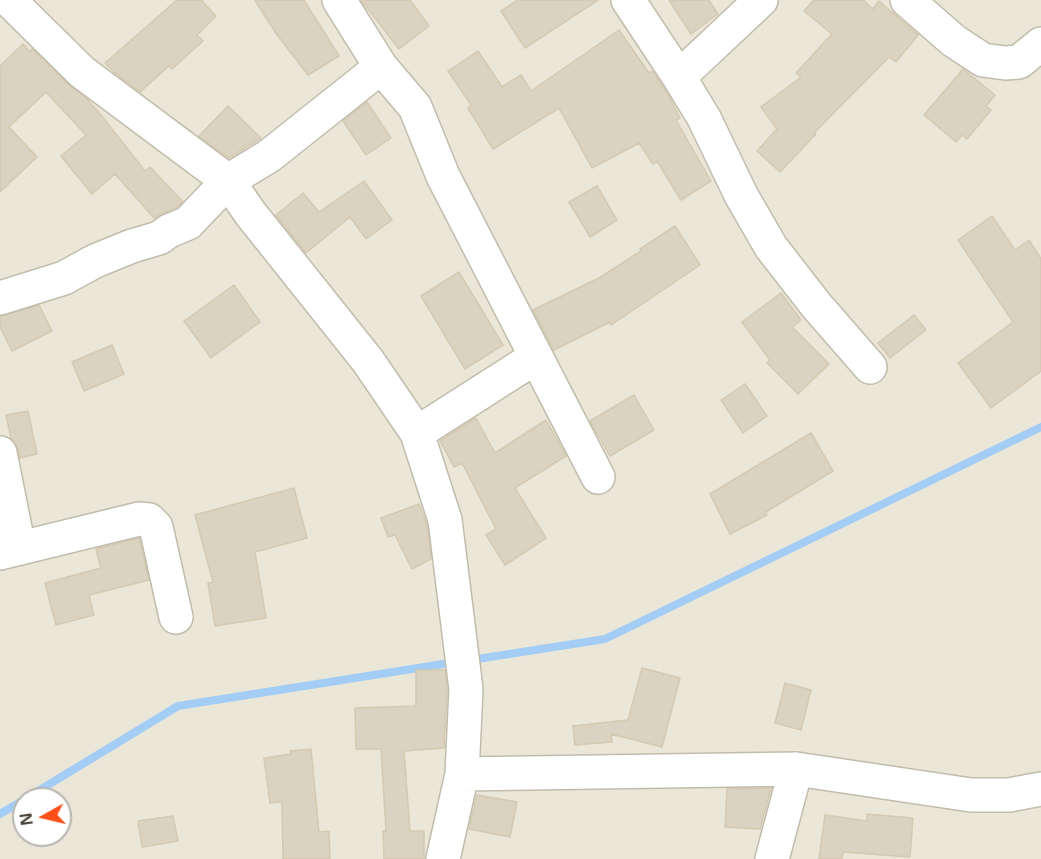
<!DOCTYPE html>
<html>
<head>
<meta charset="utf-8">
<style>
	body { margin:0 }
	#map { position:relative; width:1041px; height:859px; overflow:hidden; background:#f6f3ea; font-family:"Open Sans",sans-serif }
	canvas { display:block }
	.north { position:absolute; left:12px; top:787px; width:60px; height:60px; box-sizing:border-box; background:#fff; border:2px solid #b7b5af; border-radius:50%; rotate:262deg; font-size:16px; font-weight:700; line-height:24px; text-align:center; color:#4b4537 }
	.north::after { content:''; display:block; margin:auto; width:21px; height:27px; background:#ff4f18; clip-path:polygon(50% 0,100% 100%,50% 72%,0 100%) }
</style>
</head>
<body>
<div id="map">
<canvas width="1041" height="859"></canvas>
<div class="north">N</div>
</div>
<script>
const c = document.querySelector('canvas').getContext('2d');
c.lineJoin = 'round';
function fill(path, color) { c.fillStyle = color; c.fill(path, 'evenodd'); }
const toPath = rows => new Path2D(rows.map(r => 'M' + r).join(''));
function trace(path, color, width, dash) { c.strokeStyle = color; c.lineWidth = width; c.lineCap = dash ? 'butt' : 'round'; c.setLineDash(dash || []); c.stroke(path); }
fill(toPath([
	[0,0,1041,0,1041,859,0,859],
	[24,799,60,799,60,835,24,835]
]), '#eae6d8');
trace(toPath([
	[471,660,605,639,1041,427],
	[25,799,178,706,456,662],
	[0,814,24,800]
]), '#a4cdf5', 8);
const building = toPath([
	[177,0,201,0,216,16,197,35,203,41,172,69,169,66,140,92,114,72,105,63,177,0],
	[255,0,304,0,339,56,308,75,275,32,255,0],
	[361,0,410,0,429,26,399,49,361,0],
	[518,0,598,0,525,48,501,11,518,0],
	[669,0,709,0,718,14,691,34,669,0],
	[814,0,863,0,873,9,879,1,918,35,896,62,889,57,814,133,816,134,780,172,757,151,777,129,761,107,801,77,796,73,832,34,804,11,814,0],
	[619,30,649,73,652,71,669,96,680,118,676,120,711,181,681,200,657,161,653,164,639,143,592,168,559,108,493,149,468,108,471,105,448,71,478,51,502,87,521,75,531,91,619,30],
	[23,44,30,52,32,49,69,85,86,98,101,115,145,171,150,167,183,202,177,207,154,218,115,174,92,194,61,156,86,135,46,92,9,127,37,157,0,192,0,66,23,44],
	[963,69,995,95,986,106,991,110,967,139,962,135,956,142,924,115,963,69],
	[367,102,391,138,366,155,343,121,367,102],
	[228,106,261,138,229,158,199,136,228,106],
	[364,181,392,220,366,239,350,217,306,253,276,215,303,193,319,212,364,181],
	[597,186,617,220,590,237,569,202,597,186],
	[992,216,1015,250,1029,240,1041,259,1041,371,991,408,958,363,1013,322,958,240,992,216],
	[675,226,700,265,611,325,610,322,554,350,533,310,599,278,641,251,640,249,675,226],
	[459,272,503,345,465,369,421,296,459,272],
	[234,285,260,322,211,358,184,321,234,285],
	[781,293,801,320,792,327,829,364,798,394,767,363,770,360,742,322,781,293],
	[39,305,52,331,12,351,0,327,0,316,39,305],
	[914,315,926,330,890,358,878,343,914,315],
	[112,345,124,374,84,391,72,362,112,345],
	[745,384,767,416,743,433,721,400,745,384],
	[634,395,654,430,610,456,590,421,634,395],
	[28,411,37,454,20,458,18,449,11,438,6,415,28,411],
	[476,418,495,453,546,420,566,456,515,488,546,538,505,565,486,535,496,529,462,463,454,467,440,441,476,418],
	[811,433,833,471,766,512,767,515,730,534,710,494,811,433],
	[294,488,307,538,255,552,266,618,215,626,208,583,213,582,195,515,294,488],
	[419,504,427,525,431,559,412,569,395,535,388,537,381,518,419,504],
	[139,538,149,580,89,595,94,615,56,625,45,583,101,568,96,549,139,538],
	[642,668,680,678,662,747,611,734,612,742,575,745,573,726,628,720,642,668],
	[416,670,445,670,447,690,444,748,404,751,410,831,424,831,424,859,384,859,383,831,386,831,381,749,356,749,355,708,416,706,416,670],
	[785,683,811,690,801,730,775,723,785,683],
	[311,749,319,832,329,831,330,859,283,859,282,802,270,803,264,758,291,754,290,751,311,749],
	[768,788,771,788,760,829,725,827,727,789,768,788],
	[477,795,517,802,510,837,469,829,477,795],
	[867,814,913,818,910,857,843,852,842,859,819,859,825,815,867,821,867,814],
	[173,816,178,841,142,847,138,821,173,816]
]);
fill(building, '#dbd3c1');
trace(building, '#d4c9b1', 1.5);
const minor = toPath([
	[9,0,82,72,228,181,250,213,368,361,417,433,445,520,466,689,462,774,443,859],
	[339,0,381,67,415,107,443,176,598,477],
	[628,0,679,77,704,118,741,195,771,247,816,305,870,367],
	[907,0,954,41,983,60,1005,63,1019,62,1041,44],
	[679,77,761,0],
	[0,298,64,278,95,261,132,246,159,238,169,231,188,223,228,181,269,156,381,67],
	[417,433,536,357],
	[0,453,19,548],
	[0,553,139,519,149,520,156,527,176,617],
	[462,774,796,769,971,795,1009,795,1041,789],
	[772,859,796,769]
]);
trace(minor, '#c2bcac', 36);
trace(minor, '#fff', 33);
</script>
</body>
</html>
